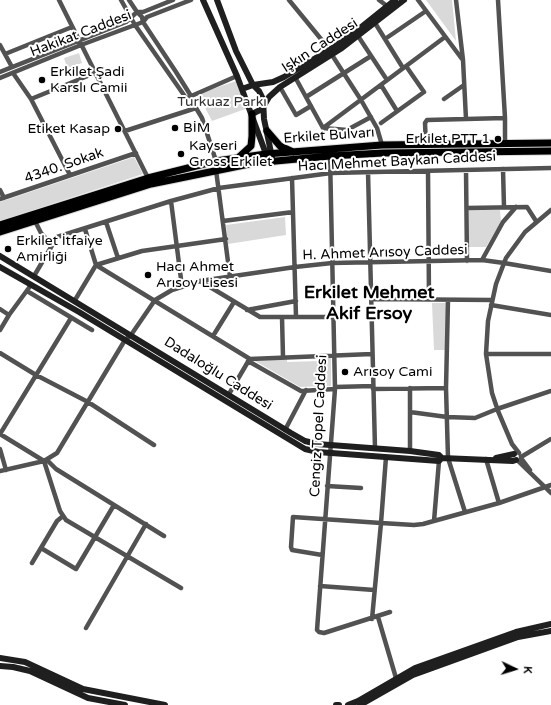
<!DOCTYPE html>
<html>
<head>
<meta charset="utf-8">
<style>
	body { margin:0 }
	#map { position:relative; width:551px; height:705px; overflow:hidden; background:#fff; font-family:"Varela Round",sans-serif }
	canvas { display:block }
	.north { position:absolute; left:495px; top:649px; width:40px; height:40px; -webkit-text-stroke:3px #fff; paint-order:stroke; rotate:94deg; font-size:11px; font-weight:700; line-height:16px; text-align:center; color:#000 }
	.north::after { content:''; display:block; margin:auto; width:14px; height:18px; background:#000; clip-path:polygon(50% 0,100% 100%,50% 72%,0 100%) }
</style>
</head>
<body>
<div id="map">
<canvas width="551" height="705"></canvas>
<div class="north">K</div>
</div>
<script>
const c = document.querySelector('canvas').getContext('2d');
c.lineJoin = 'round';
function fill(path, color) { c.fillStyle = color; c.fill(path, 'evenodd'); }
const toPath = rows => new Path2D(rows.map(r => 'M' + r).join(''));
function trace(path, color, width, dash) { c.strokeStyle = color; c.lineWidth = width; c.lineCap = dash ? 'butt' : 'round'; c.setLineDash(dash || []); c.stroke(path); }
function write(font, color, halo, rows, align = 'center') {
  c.font = font + ' "Varela Round",sans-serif'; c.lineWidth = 4; c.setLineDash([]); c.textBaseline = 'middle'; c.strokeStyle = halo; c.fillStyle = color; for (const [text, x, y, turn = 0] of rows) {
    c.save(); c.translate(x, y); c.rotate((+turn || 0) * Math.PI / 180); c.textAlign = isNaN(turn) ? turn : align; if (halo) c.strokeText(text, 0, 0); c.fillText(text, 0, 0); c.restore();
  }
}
fill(toPath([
	[426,0,452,0,456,41],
	[79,53,82,63,67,68,64,58],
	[236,81,248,108,212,121,198,94],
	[134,157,143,174,0,221,0,202],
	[469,209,500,210,501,222,486,247,469,247],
	[285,217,286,235,228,244,226,225],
	[432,303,448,303,449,350,434,350],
	[322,358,331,358,331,386,300,387,255,361,287,359,287,362,320,361]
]), '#d9d9d9');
const primary = toPath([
	[267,131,280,146,293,152],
	[239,157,251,146,252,136,252,114],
	[0,225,148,178,216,161,266,154,382,145,551,143],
	[0,232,151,184,254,163,330,156,383,153,551,151]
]);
trace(primary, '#dbdbdb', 9);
trace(toPath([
	[59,0,148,178],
	[121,0,135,25,186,98,196,108,202,118,216,161],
	[129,0,137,12,142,17,143,22,176,72,191,96,192,103],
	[289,0,330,50],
	[379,0,387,6],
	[418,0,462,59],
	[456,0,463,60,466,119],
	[498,0,505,118,505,144],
	[375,23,403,68],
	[358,36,387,80],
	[385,39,426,11],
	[0,45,12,67],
	[5,54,72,27],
	[332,55,361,100,377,128,382,145],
	[0,72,126,22,137,12,143,12,173,0],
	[13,73,31,99,70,175],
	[295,77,323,128],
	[0,78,81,45,143,22,147,17,191,0],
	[381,85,397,111],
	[280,87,296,115,311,106],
	[189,97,237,76],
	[306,97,371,56],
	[31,99,95,73],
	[444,99,464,85],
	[381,123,424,92,406,66],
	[323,128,445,37],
	[323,128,347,130,371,117],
	[125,131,196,108],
	[426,145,425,123,427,120,505,118],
	[330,156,335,389,317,630,319,632,324,633,390,612],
	[503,169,504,207],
	[216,170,230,277],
	[466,170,467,261],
	[428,171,429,299],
	[368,172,375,448],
	[292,178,296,317],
	[0,190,4,198],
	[0,199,136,153],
	[171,201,182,287],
	[467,208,527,207,536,221],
	[35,221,41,233,52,245],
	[223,221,293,212],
	[106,222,118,258],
	[85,229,96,265,250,359,372,354],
	[482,260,503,222,516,207],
	[34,276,57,237,171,201,219,188,331,173,551,168],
	[200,281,260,317,334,317],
	[27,291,92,330],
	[371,299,492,300],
	[75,300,96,265,142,251,226,239],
	[448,300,446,388,448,458,465,512],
	[491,305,551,315],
	[0,309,9,315],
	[247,310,296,301],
	[282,317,283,357],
	[0,330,9,315,31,285],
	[213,336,234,302],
	[0,353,36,375,88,402,154,445],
	[486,354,551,354],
	[248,361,301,391,335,389],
	[335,387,373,386],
	[373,389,446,388],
	[229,394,249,360],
	[410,412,447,417,475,418,497,409,551,391],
	[285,430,306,390],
	[0,434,44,461,60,511,66,520,181,588],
	[0,434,71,318],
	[0,449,6,470],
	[410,451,410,388],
	[519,453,512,444,498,411,492,393,486,354,488,321,496,284,506,258,525,232,551,210],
	[521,457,551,439],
	[521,458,530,470],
	[486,459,499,503,551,485],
	[47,460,56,469,164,536],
	[517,460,551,493],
	[0,471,44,461,57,453,125,340,131,335,155,300,172,290,200,281,295,267,332,263,482,260,504,263,551,271],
	[327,486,361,488],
	[434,521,439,461],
	[41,548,76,569,114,505],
	[322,555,292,550,291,547,293,517,381,523,386,457],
	[32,563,57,521,63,516],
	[320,586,374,590],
	[378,617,396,678],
	[372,619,381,523,414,525,423,524,499,503],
	[86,628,146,524]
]), '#525252', 4.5);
trace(toPath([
	[203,0,237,76,266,154,266,158],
	[217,0,236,51,253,85,259,91,263,99,264,119,272,157],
	[242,89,253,85,273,82,284,77,334,47,360,28,395,0],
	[252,114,262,109,269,97,280,87,342,48,404,0],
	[0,256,291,433,305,441,317,444,410,451,439,455,442,458,513,461,516,460],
	[0,267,79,312,305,449,318,452,439,461,442,458],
	[496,458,514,454],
	[0,658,25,662,83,689,165,705],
	[0,666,13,667,30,671,88,698,125,705],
	[336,705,339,705],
	[348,705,358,701,415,668,516,632,551,624],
	[360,705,413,675,518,637,551,631]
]), '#1f1f1f', 6);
trace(primary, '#000', 7);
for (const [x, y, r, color] of [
	[42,80,4,"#000"],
	[175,128,4,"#000"],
	[118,129,4,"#000"],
	[498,139,4,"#000"],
	[181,154,4,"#000"],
	[8,249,4,"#000"],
	[148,275,4,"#000"],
	[345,372,4,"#000"]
]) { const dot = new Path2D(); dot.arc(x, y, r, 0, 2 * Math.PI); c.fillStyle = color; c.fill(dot); trace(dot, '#fff', 1.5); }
write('14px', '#000', '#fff', [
	["Hakikat Caddesi",81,34,-21],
	["Işkın Caddesi",320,46,-33],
	["Erkilet Bulvarı",329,136,-4],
	["Hacı Mehmet Baykan Caddesi",397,162,-3],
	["4340. Sokak",64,166,-19],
	["H. Ahmet Arısoy Caddesi",385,253,-2],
	["Dadaloğlu Caddesi",218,374,32],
	["Cengiz Topel Caddesi",319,426,-87]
]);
write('14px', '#000', '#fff', [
	["Erkilet Şadi",50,72],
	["Karslı Camii",50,88],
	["BİM",183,128],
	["Etiket Kasap",110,129,"right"],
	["Erkilet PTT 1",490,139,"right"],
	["Kayseri",189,146],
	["Gross Erkilet",189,162],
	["Erkilet İtfaiye",16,241],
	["Amirliği",16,257],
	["Hacı Ahmet",156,267],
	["Arısoy Lisesi",156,283],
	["Arısoy Cami",353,372]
], 'left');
write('14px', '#303030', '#fff', [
	["Turkuaz Parkı",222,102]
]);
write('bold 18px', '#000', '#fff', [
	["Erkilet Mehmet",369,293],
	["Akif Ersoy",369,314]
]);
</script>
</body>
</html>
